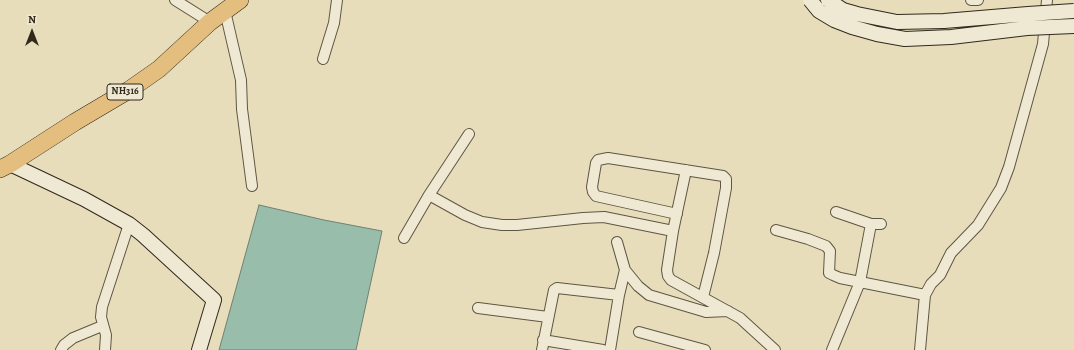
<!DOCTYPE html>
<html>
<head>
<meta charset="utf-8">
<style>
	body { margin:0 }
	#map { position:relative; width:1074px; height:350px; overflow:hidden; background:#e7ddbb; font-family:Alegreya,serif }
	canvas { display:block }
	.north { position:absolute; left:12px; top:12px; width:40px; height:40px; -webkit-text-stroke:3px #efe9d3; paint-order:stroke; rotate:0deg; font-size:11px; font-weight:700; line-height:16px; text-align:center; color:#32281c }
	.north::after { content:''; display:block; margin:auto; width:14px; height:18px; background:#32281c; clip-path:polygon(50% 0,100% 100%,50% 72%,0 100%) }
</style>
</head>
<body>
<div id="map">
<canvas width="1074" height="350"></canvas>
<div class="north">N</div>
</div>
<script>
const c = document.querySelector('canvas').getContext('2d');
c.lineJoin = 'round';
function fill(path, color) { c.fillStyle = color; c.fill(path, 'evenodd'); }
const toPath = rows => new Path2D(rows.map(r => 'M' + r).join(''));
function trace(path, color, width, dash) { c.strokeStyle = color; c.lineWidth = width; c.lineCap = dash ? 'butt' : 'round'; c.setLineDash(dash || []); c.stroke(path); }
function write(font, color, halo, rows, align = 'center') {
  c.font = font + ' Alegreya,serif'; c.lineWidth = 3; c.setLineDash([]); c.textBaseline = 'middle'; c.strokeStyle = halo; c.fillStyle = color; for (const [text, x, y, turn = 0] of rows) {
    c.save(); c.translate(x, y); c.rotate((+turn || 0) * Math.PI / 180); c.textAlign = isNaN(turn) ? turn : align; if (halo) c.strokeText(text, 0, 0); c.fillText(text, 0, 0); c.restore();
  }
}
const water = toPath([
	[259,205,324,220,382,231,356,350,219,350,259,205]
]);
fill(water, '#98bdaa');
trace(water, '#6f8171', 1);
const street = toPath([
	[175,0,210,22],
	[971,0,978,0],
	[225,11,241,80,242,109,252,186],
	[323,59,334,23,337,0],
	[686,170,673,231,667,270,668,276,671,280,740,318,775,350],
	[429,195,465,215,482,222,502,225,517,225,583,218,604,217,673,231],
	[836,212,871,224,881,224],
	[677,214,596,196,593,192,592,187,596,163,598,160,608,158,723,176,726,179,726,188,714,253,703,297],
	[776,230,808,239,826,246,830,251,829,273,833,275,840,278,925,295],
	[404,238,429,195,469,134],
	[617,242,625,270,638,286,649,295,706,312,728,311],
	[478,308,548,317],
	[639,332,705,350],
	[543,340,603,350],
	[61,350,64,345,73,338,102,326],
	[105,350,106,335,101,317,102,307,129,224],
	[542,350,554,290,557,288,619,295],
	[610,350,619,295,625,270],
	[832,350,860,282,871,224],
	[920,350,925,295,931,284,940,275,951,253,978,225,1001,188,1009,167,1043,44,1047,0]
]);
const secondary = toPath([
	[10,164,84,199,129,224,143,235,214,300,199,350]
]);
const highway = toPath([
	[0,169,10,164,75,122,129,90,159,69,210,22,240,0]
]);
trace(street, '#5f5544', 12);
trace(secondary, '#32281c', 16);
trace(highway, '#32281c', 18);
trace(street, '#efe9d3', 10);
trace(secondary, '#efe9d3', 14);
trace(highway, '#e4be7e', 17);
const secondaryBridge = toPath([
	[810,0,819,11,834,20,852,27,877,34,905,39,951,37,1027,28,1074,26],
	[828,0,843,10,857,14,897,22,944,21,1028,14,1074,11]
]);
trace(secondaryBridge, '#32281c', 16, []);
trace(secondaryBridge, '#efe9d3', 14);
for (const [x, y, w] of [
	[125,92,36]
]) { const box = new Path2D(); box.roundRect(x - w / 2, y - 8, w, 16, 3); c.fillStyle = '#efe9d3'; c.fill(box); trace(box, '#32281c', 1); }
write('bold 10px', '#32281c', null, [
	["NH316",125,92]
]);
</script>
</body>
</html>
